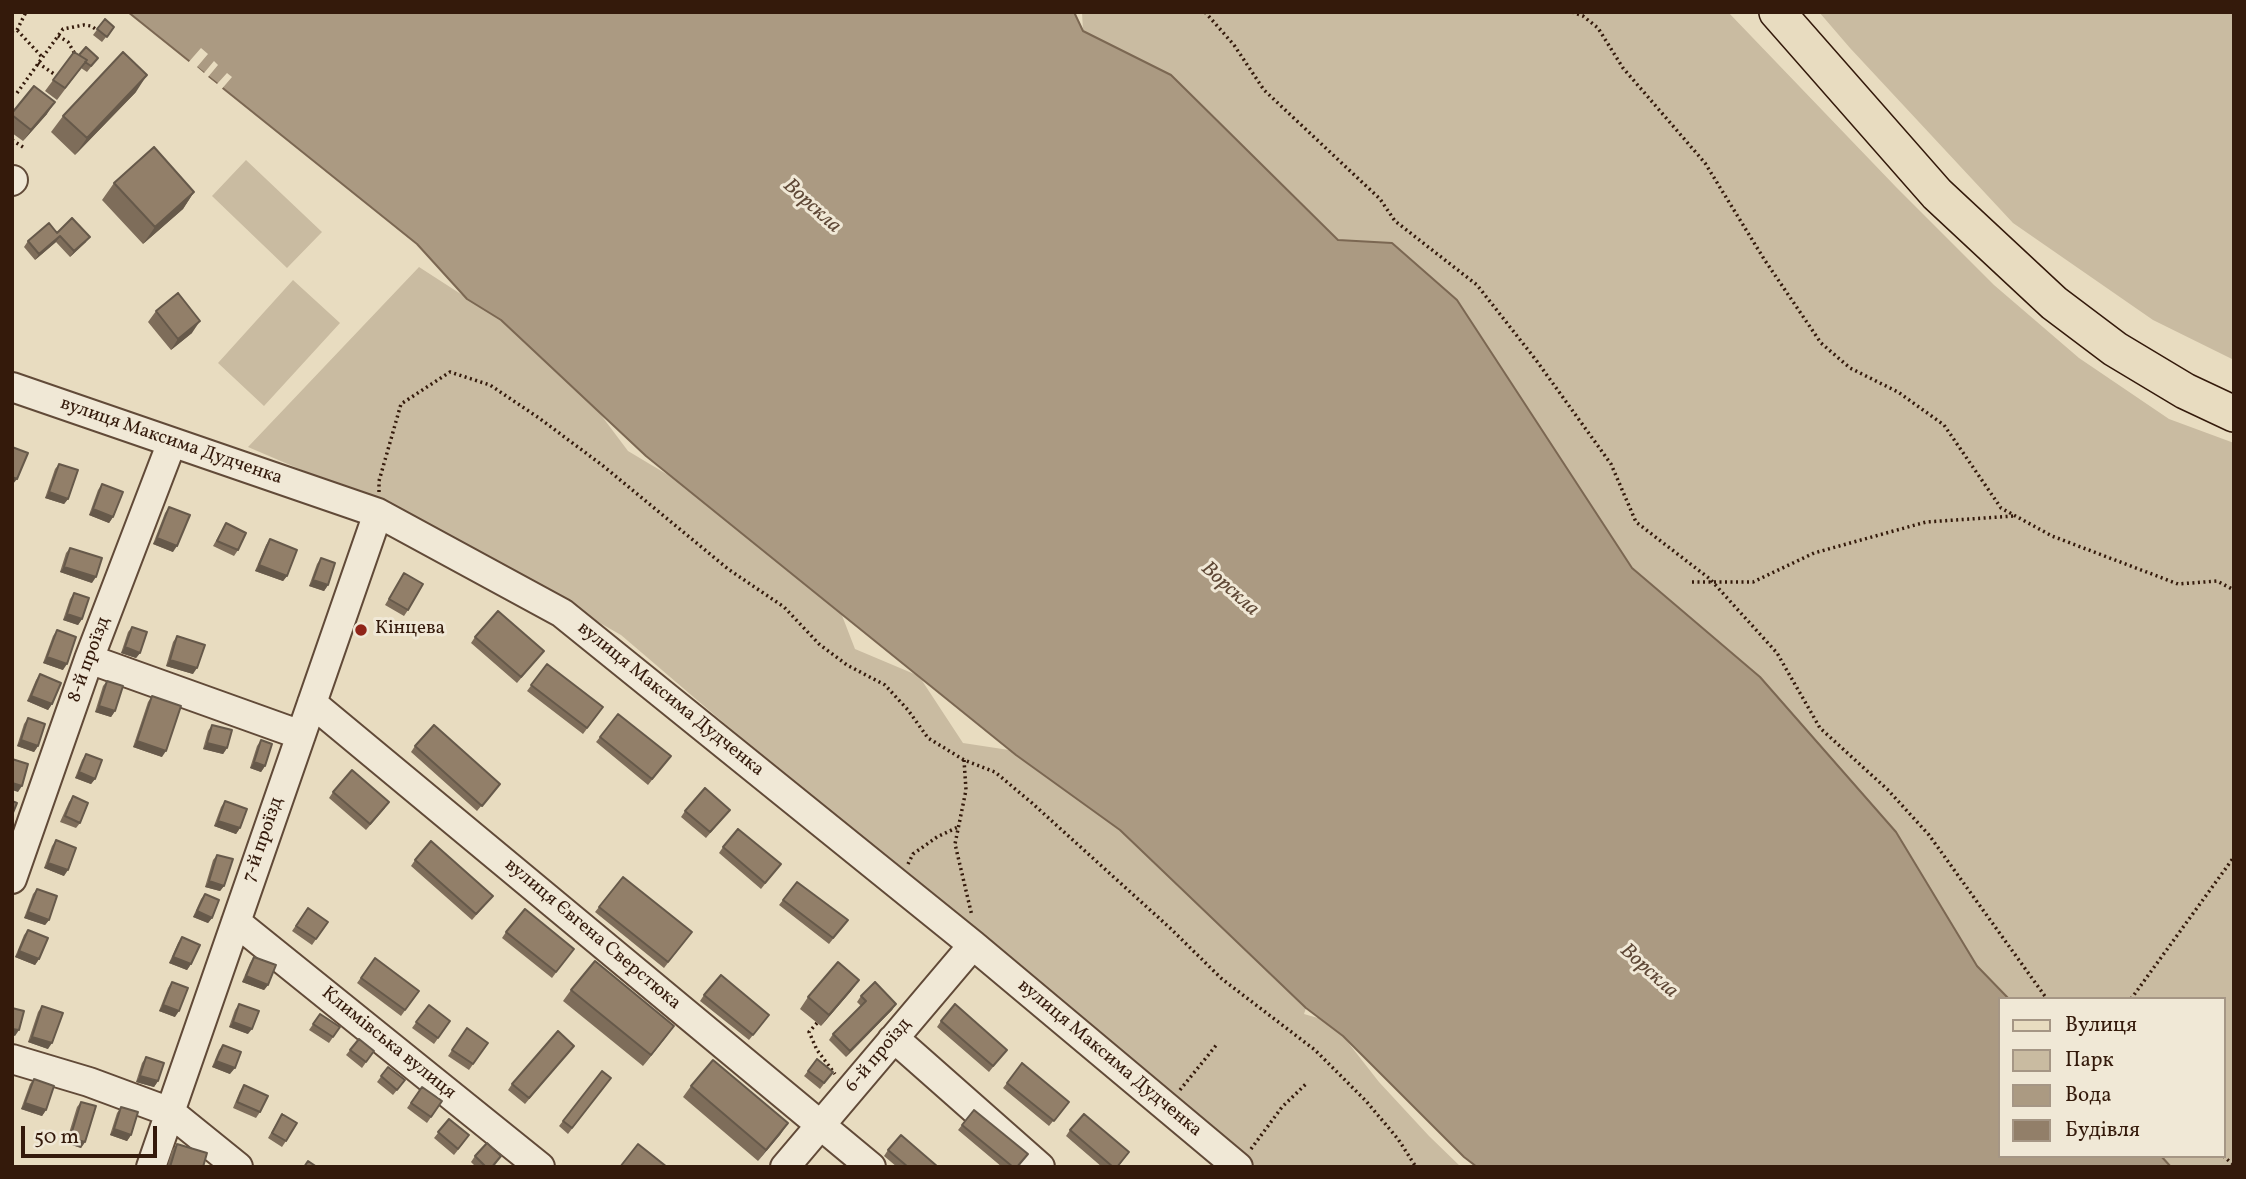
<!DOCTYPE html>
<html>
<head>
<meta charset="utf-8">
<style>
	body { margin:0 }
	#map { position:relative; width:2246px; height:1179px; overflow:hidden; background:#e8dcc0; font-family:Vollkorn,serif }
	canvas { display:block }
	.frame { position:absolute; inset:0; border:14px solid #341a0b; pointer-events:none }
	.legend { position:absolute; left:1998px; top:997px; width:228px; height:161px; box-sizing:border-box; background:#f0e8d6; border:2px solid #a59685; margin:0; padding:9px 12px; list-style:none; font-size:21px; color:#341a0b }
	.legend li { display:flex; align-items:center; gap:14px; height:35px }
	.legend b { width:35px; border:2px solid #a59685 }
	.scale { position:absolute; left:21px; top:1126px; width:136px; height:32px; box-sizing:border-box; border:4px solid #341a0b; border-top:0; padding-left:9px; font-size:21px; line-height:24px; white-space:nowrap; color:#341a0b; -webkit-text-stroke:5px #f0e8d6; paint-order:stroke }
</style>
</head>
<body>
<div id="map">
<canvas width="2246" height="1179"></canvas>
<div class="frame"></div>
<ul class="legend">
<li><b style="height:9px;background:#e8dcc0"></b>Вулиця</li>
<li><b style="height:19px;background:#c9bba1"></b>Парк</li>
<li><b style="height:19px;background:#ab9a82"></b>Вода</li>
<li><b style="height:19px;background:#927f69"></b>Будівля</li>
</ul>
<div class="scale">50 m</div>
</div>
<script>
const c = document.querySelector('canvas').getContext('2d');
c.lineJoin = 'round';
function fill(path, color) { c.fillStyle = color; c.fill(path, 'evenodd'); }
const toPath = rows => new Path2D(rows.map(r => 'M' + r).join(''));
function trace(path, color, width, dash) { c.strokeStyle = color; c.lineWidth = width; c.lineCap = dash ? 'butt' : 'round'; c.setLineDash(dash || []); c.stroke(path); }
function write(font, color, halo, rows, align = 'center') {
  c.font = font + ' Vollkorn,serif'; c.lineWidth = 6; c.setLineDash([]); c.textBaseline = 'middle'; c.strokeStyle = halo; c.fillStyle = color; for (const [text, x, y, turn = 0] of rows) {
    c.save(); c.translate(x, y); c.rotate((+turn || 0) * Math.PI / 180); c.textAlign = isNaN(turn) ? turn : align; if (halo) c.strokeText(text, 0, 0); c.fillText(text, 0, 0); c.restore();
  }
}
fill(toPath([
	[1082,12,1728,12,1896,187,1994,285,2079,358,2169,419,2234,443,2234,1167,2135,1167,2134,1156,2223,1156,2223,999,2009,999,1977,966,1896,832,1760,677,1632,568,1457,300,1392,243,1339,240,1171,75,1083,31],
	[1819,12,2234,12,2234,360,2153,320,2013,223,1850,48],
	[246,160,322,232,287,268,212,196],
	[419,267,501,320,571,375,628,451,725,509,836,600,855,649,919,676,963,743,1009,750,1048,774,1120,830,1306,1008,1304,1014,1332,1022,1379,1082,1429,1136,1461,1167,1257,1167,1167,1090,863,842,621,635,421,521,248,447],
	[293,280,340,323,264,406,218,363]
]), '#c9bba1');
const water = toPath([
	[128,12,1074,12,1083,31,1171,75,1338,240,1392,243,1457,300,1632,568,1760,677,1896,832,1977,966,2009,999,1999,999,1999,1156,2161,1156,2171,1167,1477,1167,1464,1157,1343,1036,1306,1008,1120,830,1016,755,646,456,501,320,467,299,417,244,128,12]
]);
fill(water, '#ab9a82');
trace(water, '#7b6752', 2);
fill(toPath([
	[201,48,208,54,197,67,204,73,214,61,218,65,208,77,217,84,227,73,232,77,220,91,187,64]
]), '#e8dcc0');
const minor = toPath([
	[12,181,13,180],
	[12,387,378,513,562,613,973,945,1238,1167],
	[89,659,301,735],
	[312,703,871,1167],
	[12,879,89,659,172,442],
	[236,922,540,1167],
	[892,1040,903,1046,1040,1167],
	[12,1059,89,1082,170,1112,238,1167],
	[151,1167,378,513],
	[785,1167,973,945]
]);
const major = toPath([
	[1777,12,1937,194,2054,303,2115,349,2185,391,2234,414]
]);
trace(minor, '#614a38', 32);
trace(major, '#341a0b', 38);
trace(toPath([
	[1205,12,1234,45,1264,90,1380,199,1395,221,1477,285,1536,360,1611,464,1636,522,1710,579,1777,653,1820,728,1888,790,1929,835,2047,999],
	[1572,12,1583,16,1598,28,1623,68,1705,163,1764,259,1821,343,1850,368,1898,392,1944,425,2001,508,2052,536,2178,584,2217,581,2234,590],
	[17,30,26,12],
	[12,31,17,30,43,58],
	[58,36,68,42,75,54],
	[38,63,57,76],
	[17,93,63,29,84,25,91,26,97,30],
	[12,140,23,147],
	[379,492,379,481,401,404,450,372,490,385,539,418,602,465,728,569,784,607,819,644,847,665,885,685,908,710,928,738,964,760,995,772,1032,803,1170,928,1222,979,1315,1050,1366,1101,1398,1139,1416,1167],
	[1692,582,1753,582,1814,553,1926,522,2014,516],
	[964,760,966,790,955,844,972,916],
	[908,864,913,854,937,837,958,827],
	[2131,999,2234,857],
	[817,1023,809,1032,817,1050,835,1074],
	[1180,1090,1218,1043],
	[1251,1149,1282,1107,1307,1083],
	[2223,1156,2234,1165]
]), '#341a0b', 3.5, [2, 3.5]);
trace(minor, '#f0e8d6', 28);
trace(major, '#e8dcc0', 35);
fill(toPath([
	[105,19,114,27,102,42,93,35],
	[74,52,79,55,98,58,87,72,81,68,57,100,45,91],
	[136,92,75,155,51,132,63,116],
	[12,113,47,114,23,141,12,133],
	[114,183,194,192,183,209,143,244,102,200],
	[57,233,86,242,70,257,56,242,35,260,24,247,28,241],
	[156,311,192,333,171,350,148,322],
	[59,464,68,499,64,504,45,498,55,469],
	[102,484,113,517,109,523,89,515,98,490],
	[169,507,173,552,153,544,165,513],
	[226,523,238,550,234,556,213,546],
	[270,539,287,576,283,581,255,571,266,545],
	[70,548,92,583,60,572,66,553],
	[321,558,328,585,324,591,309,586,317,564],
	[404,573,408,610,404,616,385,605],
	[74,593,82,619,78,625,63,620,70,599],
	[132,627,140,653,136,658,121,653,128,632],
	[57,630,63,670,43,663,53,636],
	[177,636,193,674,166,666,173,642],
	[475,637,544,651,517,683,471,643],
	[547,664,603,707,583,734,527,691],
	[40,674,52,704,48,710,27,701,36,680],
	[107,681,115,711,111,717,95,712,103,686],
	[152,696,162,757,133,747,148,702],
	[28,718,38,746,34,752,17,746,24,724],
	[212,725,227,748,223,754,203,749,208,731],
	[600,737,671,756,648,785,596,742],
	[261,740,265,766,261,772,250,768,257,746],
	[415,746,500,784,477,811,411,752],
	[86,754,95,779,91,784,75,778,82,760],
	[333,792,385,808,366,830,329,798],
	[73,796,80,823,76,828,60,822,69,802],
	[225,801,240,828,236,834,214,826,221,807],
	[730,810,706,838,681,817,685,811],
	[56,840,64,876,44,868,52,846],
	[723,847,781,864,761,889,719,853],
	[217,855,224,886,220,891,205,887,213,860],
	[415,860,493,896,472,920,411,866],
	[797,882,848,920,829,944,779,905],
	[37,889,49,920,45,925,24,918,33,894],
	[205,894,212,918,208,923,193,917,201,899],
	[599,907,692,932,664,968,595,912],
	[308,908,328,922,312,945,292,931],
	[28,930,39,959,35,965,15,957,24,935],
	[506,932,570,954,552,978,502,938],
	[182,937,191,964,187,970,169,963,178,943],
	[254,957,268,985,264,990,242,982,250,963],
	[375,958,419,991,401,1016,357,983],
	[172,982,175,1017,159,1011,168,988],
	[571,990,666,1037,643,1066,563,1001],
	[851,991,821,1026,800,1009,808,997],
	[704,995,765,1020,749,1040,700,1001],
	[861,996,896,1004,892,1010,846,1057,829,1040,833,1034,861,1006,857,1002],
	[239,1004,248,1034,229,1027,235,1010],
	[429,1005,450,1021,434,1044,412,1028],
	[42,1006,48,1049,28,1042,38,1012],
	[320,1014,340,1027,329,1043,309,1030],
	[941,1021,1007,1050,989,1072,937,1027],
	[467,1028,488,1043,469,1070,448,1056],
	[359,1039,374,1051,362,1068,346,1055],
	[223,1045,230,1074,212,1067,219,1050],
	[570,1051,525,1104,508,1090,512,1084],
	[146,1057,158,1081,154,1087,136,1082,142,1063],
	[388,1067,405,1080,393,1095,377,1082],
	[602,1071,611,1078,568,1134,559,1126],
	[808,1071,833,1072,820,1089,804,1076],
	[34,1079,46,1110,42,1116,21,1109,30,1084],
	[1007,1083,1069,1102,1049,1126,1003,1088],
	[244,1085,260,1112,256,1118,233,1108,240,1091],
	[691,1086,788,1123,758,1161,683,1097],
	[422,1087,442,1101,427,1123,407,1108],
	[81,1102,85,1142,81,1148,66,1143,77,1107],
	[121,1107,131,1135,127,1141,110,1135,117,1113],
	[282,1114,286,1141,282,1147,268,1138],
	[449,1119,465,1141,454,1155,434,1138],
	[962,1125,1018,1167,1002,1167,958,1130],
	[1070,1130,1129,1152,1118,1167,1102,1167,1066,1136],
	[177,1144,203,1167,167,1167,172,1150],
	[888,1150,938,1167,897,1167,884,1156],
	[475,1156,497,1162,493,1167,476,1167,471,1162]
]), '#7e6d5a');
fill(toPath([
	[147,75,136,92,75,155,87,138],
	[55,102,47,114,23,141,31,130],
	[194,192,183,209,143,244,155,227],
	[60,236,56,242,35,260,39,254],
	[90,237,86,242,70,257,74,251],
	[200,321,192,333,171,350,178,339],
	[12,477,17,479,13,484,12,484],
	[49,492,68,499,64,504,45,498],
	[93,509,113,517,109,523,89,515],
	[157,538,177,546,173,552,153,544],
	[259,565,287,576,283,581,255,571],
	[64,567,96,577,92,583,60,572],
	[313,580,328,585,324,591,309,586],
	[67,614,82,619,78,625,63,620],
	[125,647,140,653,136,658,121,653],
	[47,657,67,664,63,670,43,663],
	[170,660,197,668,193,674,166,666],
	[31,696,52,704,48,710,27,701],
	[99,706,115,711,111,717,95,712],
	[21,740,38,746,34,752,17,746],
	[137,741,166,751,162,757,133,747],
	[207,743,227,748,223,754,203,749],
	[254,762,265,766,261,772,250,768],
	[79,772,95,779,91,784,75,778],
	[12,783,22,786,18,792,12,790],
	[218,821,240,828,236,834,214,826],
	[48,863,68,870,64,876,44,868],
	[209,881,224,886,220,891,205,887],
	[197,911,212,918,208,923,193,917],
	[28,912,49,920,45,925,24,918],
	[19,951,39,959,35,965,15,957],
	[173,957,191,964,187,970,169,963],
	[246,976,268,985,264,990,242,982],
	[859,980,851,991,821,1026,829,1015],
	[896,1004,892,1010,846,1057,850,1051],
	[163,1005,179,1011,175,1017,159,1011],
	[233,1022,252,1029,248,1034,229,1027],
	[674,1026,666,1037,643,1066,651,1055],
	[12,1029,19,1030,15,1036,12,1035],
	[32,1037,52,1043,48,1049,28,1042],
	[216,1061,235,1068,230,1074,212,1067],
	[140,1076,158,1081,154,1087,136,1082],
	[25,1103,46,1110,42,1116,21,1109],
	[788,1123,780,1135,758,1161,766,1150],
	[114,1129,131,1135,127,1141,110,1135],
	[70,1138,85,1142,81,1148,66,1143]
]), '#66594a');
const building = toPath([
	[105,19,114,27,107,37,97,29,105,19],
	[86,47,98,58,91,66,85,62,87,60,79,55,86,47],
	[74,52,87,60,65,88,53,80,74,52],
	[123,52,147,75,87,138,63,116,123,52],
	[34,86,55,102,31,130,12,115,12,113,34,86],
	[154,147,194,192,155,227,114,183,154,147],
	[72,218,90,237,74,251,60,236,39,254,28,241,49,223,57,233,72,218],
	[178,293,200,321,178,339,156,311,178,293],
	[12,447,28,453,17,479,12,477,12,447],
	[59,464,78,470,68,499,49,492,59,464],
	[102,484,123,492,113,517,93,509,102,484],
	[169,507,190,515,177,546,157,538,169,507],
	[226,523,246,533,238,550,217,541,226,523],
	[270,539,297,550,287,576,259,565,270,539],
	[70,548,102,558,96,577,64,567,70,548],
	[321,558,335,563,328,585,313,580,321,558],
	[404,573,423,584,408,610,389,599,404,573],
	[74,593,89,598,82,619,67,614,74,593],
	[498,611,544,651,521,677,475,637,498,611],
	[132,627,147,632,140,653,125,647,132,627],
	[57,630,76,637,67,664,47,657,57,630],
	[177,636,205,645,197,668,170,660,177,636],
	[547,664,603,707,587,728,531,685,547,664],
	[40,674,61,683,52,704,31,696,40,674],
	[107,681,123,686,115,711,99,706,107,681],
	[152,696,181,706,166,751,137,741,152,696],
	[618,714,671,756,652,779,600,737,618,714],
	[28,718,45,724,38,746,21,740,28,718],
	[212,725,232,730,227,748,207,743,212,725],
	[434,725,500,784,482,806,415,746,434,725],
	[261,740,272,744,265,766,254,762,261,740],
	[86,754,102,760,95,779,79,772,86,754],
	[12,759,28,764,22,786,12,783,12,759],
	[352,770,389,802,370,824,333,792,352,770],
	[705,788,730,810,710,832,685,811,705,788],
	[73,796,88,803,80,823,65,816,73,796],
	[12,801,17,803,12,815,12,801],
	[225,801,247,809,240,828,218,821,225,801],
	[738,829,781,864,765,883,723,847,738,829],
	[56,840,76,848,68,870,48,863,56,840],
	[431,841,493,896,476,914,415,860,431,841],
	[217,855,233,859,224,886,209,881,217,855],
	[623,877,692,932,668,962,599,907,623,877],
	[797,882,848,920,833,938,783,900,797,882],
	[37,889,57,896,49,920,28,912,37,889],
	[205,894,219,900,212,918,197,911,205,894],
	[308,908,328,922,316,939,296,926,308,908],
	[525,909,574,949,556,972,506,932,525,909],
	[28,930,48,938,39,959,19,951,28,930],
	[182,937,200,945,191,964,173,957,182,937],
	[254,957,276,965,268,985,246,976,254,957],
	[375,958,419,991,405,1010,361,978,375,958],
	[595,961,674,1026,651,1055,571,990,595,961],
	[838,962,859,980,829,1015,808,997,838,962],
	[721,975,769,1015,753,1035,704,995,721,975],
	[172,982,188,988,179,1011,163,1005,172,982],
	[875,982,896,1004,850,1051,833,1034,866,1001,861,996,875,982],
	[239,1004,259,1011,252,1029,233,1022,239,1004],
	[955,1004,1007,1050,993,1066,941,1021,955,1004],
	[429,1005,450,1021,438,1038,416,1022,429,1005],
	[42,1006,63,1013,52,1043,32,1037,42,1006],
	[12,1008,24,1011,19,1030,12,1029,12,1008],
	[320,1014,340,1027,333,1037,313,1024,320,1014],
	[467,1028,488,1043,473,1064,452,1050,467,1028],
	[558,1031,574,1046,529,1098,512,1084,558,1031],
	[359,1039,374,1051,366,1062,350,1050,359,1039],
	[223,1045,241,1052,235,1068,216,1061,223,1045],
	[146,1057,164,1063,158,1081,140,1076,146,1057],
	[817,1059,833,1072,824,1083,808,1071,817,1059],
	[713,1060,788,1123,766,1150,691,1086,713,1060],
	[1022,1063,1069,1102,1054,1121,1007,1083,1022,1063],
	[388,1067,405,1080,397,1090,381,1076,388,1067],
	[602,1071,611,1078,572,1128,563,1121,602,1071],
	[34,1079,54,1086,46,1110,25,1103,34,1079],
	[244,1085,268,1096,260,1112,237,1102,244,1085],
	[422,1087,442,1101,431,1117,411,1103,422,1087],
	[81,1102,96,1106,85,1142,70,1138,81,1102],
	[121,1107,138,1112,131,1135,114,1129,121,1107],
	[974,1110,1028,1154,1017,1167,1013,1167,962,1125,974,1110],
	[282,1114,297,1123,286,1141,272,1133,282,1114],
	[1084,1114,1129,1152,1117,1167,1113,1167,1070,1130,1084,1114],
	[449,1119,469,1135,458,1149,438,1132,449,1119],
	[901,1135,938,1167,908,1167,888,1150,901,1135],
	[487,1143,501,1156,492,1167,486,1167,475,1156,487,1143],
	[177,1144,207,1153,203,1167,170,1167,177,1144],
	[638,1144,667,1167,620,1167,638,1144],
	[308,1161,317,1167,304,1167,308,1161]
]);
fill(building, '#927f69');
trace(building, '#66594a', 2);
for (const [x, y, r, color] of [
	[361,630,7,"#8f2418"]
]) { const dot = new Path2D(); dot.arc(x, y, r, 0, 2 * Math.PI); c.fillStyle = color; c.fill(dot); trace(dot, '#f0e8d6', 2.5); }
write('19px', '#341a0b', '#f0e8d6', [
	["вулиця Максима Дудченка",171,442,19],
	["8-й проїзд",90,660,-70],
	["вулиця Максима Дудченка",670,700,39],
	["7-й проїзд",264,840,-71],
	["вулиця Євгена Сверстюка",592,935,40],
	["Климівська вулиця",388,1044,39],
	["6-й проїзд",879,1056,-50],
	["вулиця Максима Дудченка",1109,1059,40]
]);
write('19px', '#341a0b', '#f0e8d6', [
	["Кінцева",375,630]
], 'left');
write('italic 21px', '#5e4735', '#f0e8d6', [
	["Ворскла",811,207,42],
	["Ворскла",1229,590,42],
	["Ворскла",1648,972,42]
]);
</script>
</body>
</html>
